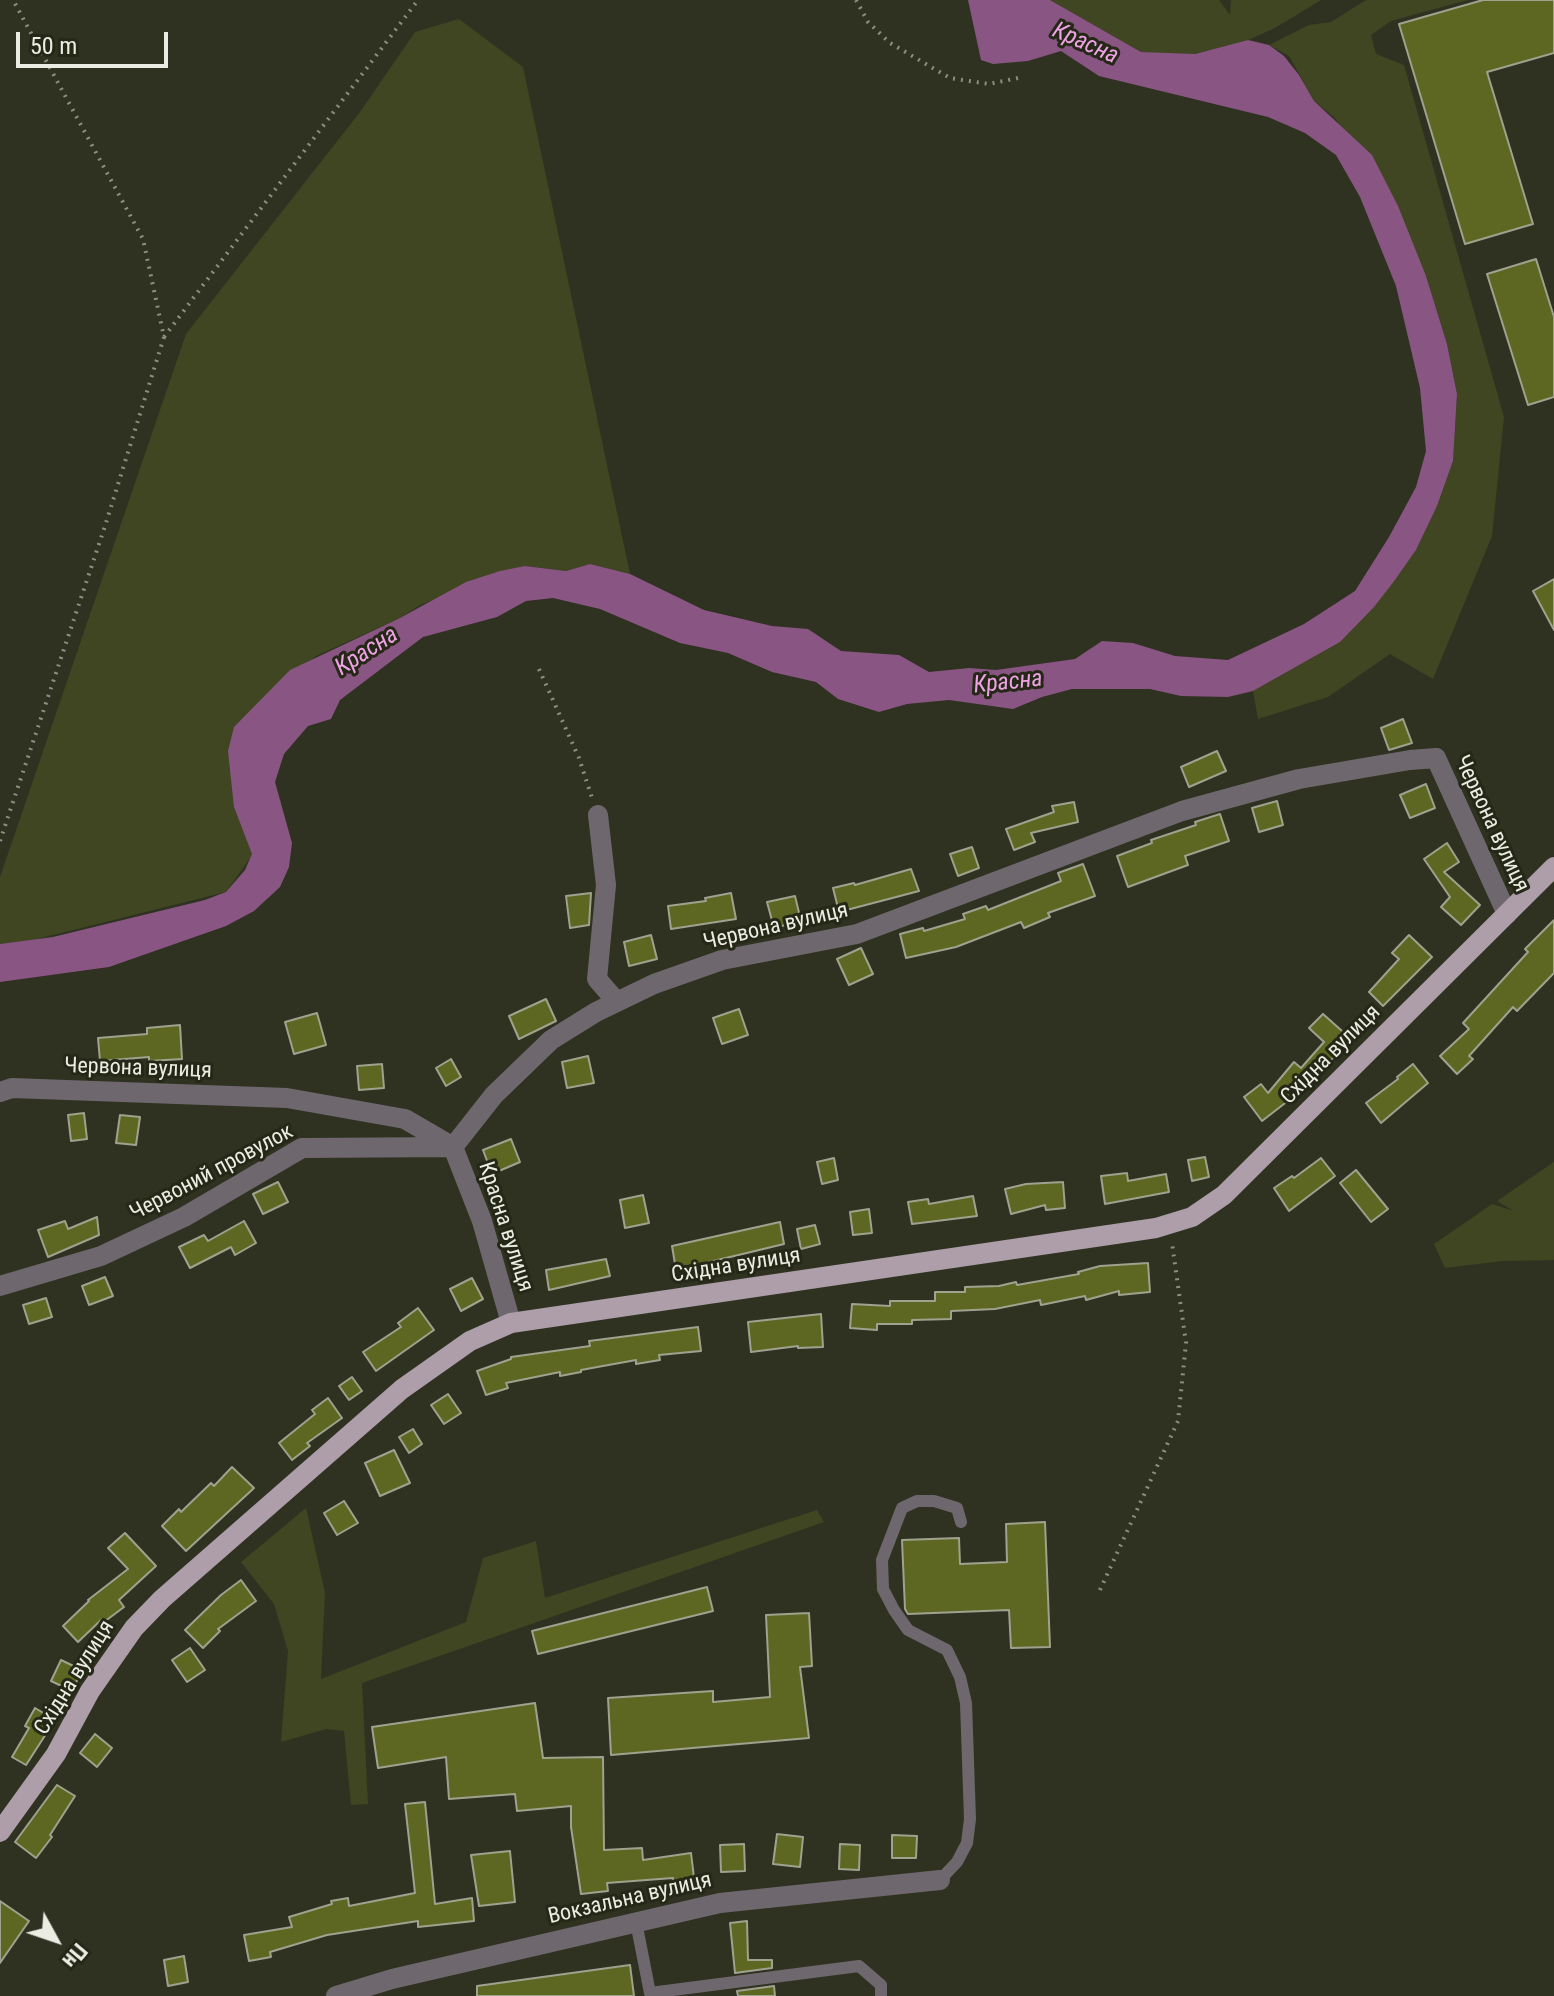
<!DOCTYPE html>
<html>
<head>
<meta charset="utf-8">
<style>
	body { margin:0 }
	#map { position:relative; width:1554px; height:1996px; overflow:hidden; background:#2f3221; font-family:"Roboto Condensed",sans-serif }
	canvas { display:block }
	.north { position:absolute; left:16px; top:1900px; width:80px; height:80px; -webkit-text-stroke:6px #252817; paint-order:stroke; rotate:130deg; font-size:22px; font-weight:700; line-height:32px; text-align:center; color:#ebede3 }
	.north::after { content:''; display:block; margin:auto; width:28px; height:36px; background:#ebede3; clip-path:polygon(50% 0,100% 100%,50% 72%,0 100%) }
	.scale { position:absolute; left:16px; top:32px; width:152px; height:36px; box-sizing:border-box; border:4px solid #ebede3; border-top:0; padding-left:10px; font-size:24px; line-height:28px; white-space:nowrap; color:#ebede3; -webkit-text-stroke:6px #252817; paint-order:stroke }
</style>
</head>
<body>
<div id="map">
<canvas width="1554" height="1996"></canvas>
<div class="north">Пн</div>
<div class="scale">50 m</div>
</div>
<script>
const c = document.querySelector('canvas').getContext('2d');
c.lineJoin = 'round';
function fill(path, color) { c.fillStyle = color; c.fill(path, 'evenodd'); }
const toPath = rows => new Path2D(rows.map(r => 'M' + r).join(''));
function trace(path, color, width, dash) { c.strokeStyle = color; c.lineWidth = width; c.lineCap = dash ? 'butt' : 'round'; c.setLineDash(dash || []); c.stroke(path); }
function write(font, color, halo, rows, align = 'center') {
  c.font = font + ' "Roboto Condensed",sans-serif'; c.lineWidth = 6; c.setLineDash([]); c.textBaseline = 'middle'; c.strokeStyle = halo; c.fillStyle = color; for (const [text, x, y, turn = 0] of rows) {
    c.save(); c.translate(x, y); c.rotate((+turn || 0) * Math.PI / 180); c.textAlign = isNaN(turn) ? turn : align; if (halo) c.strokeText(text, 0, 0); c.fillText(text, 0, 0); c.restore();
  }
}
fill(toPath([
	[1050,0,1219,0,1230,15,1231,0,1321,0,1275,28,1248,40,1195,54,1170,54,1141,52],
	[1366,0,1468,0,1391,21,1371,35,1376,54,1404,65,1504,417,1492,536,1433,679,1390,654,1328,697,1258,719,1253,691,1340,642,1395,580,1416,550,1437,506,1453,461,1457,394,1447,344,1426,276,1335,118,1314,101,1289,56,1269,45,1309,25,1331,22],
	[459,19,523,67,630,574,590,564,566,571,525,566,420,605,398,619,316,656,234,727,234,807,253,854,226,892,33,940,0,944,0,877,186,334,360,112,415,32],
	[1554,1162,1554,1260,1503,1261,1445,1268,1434,1244,1492,1204,1514,1211,1497,1201],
	[306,1508,325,1593,321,1679,466,1622,483,1558,536,1541,545,1598,817,1510,824,1522,362,1683,368,1804,351,1805,344,1731,326,1729,281,1742,288,1651,274,1604,241,1562]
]), '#404621');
fill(toPath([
	[968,0,1050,0,1141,52,1195,54,1248,40,1269,45,1284,56,1299,75,1314,101,1372,155,1398,206,1426,276,1447,344,1457,394,1453,461,1437,506,1416,550,1395,580,1374,607,1340,642,1253,691,1228,697,1181,696,1150,689,1072,689,1042,697,1013,709,949,700,907,704,879,712,838,699,816,682,772,672,728,653,680,643,600,609,553,598,526,601,497,617,423,637,340,700,331,719,308,726,284,754,275,782,292,843,289,867,280,887,254,911,226,926,109,967,0,982,0,944,53,937,205,900,226,892,245,870,252,854,234,807,228,751,234,727,290,670,398,619,466,582,500,571,525,566,566,571,590,564,630,574,704,610,772,626,808,629,841,651,899,655,929,672,969,668,996,670,1075,659,1102,641,1133,643,1175,656,1228,660,1304,624,1355,591,1389,537,1416,487,1426,451,1420,388,1396,286,1360,197,1336,155,1305,133,1268,117,1099,76,1061,51,1028,61,993,64,981,60]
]), '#895583');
const building = toPath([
	[1483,0,1554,0,1554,53,1487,72,1533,224,1465,244,1399,24,1483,0],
	[1536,259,1554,317,1554,397,1528,405,1487,274,1536,259],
	[1554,579,1554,630,1533,591,1554,579],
	[1403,719,1412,743,1389,750,1381,728,1403,719],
	[1217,751,1226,771,1189,787,1181,767,1217,751],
	[1426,784,1435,808,1410,818,1400,795,1426,784],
	[1277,801,1283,825,1259,832,1252,808,1277,801],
	[1074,802,1078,822,1031,833,1035,842,1014,850,1006,829,1054,812,1052,806,1074,802],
	[1220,814,1229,841,1185,856,1188,865,1128,887,1117,856,1152,843,1151,840,1196,825,1195,822,1220,814],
	[1447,843,1459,862,1444,872,1480,905,1461,925,1441,907,1450,897,1424,859,1447,843],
	[972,847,979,868,958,876,950,854,972,847],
	[1083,864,1095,896,1048,913,1050,917,1024,928,1021,922,956,947,906,958,900,934,923,928,924,931,965,919,963,914,986,906,988,910,1061,881,1058,873,1083,864],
	[911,869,919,891,839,912,833,888,854,883,855,885,911,869],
	[591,893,589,925,570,928,566,896,591,893],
	[731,893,736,919,671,929,668,906,706,901,705,898,731,893],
	[795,896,801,921,774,928,767,902,795,896],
	[1554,920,1554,973,1517,1011,1513,1007,1469,1056,1473,1059,1457,1074,1440,1056,1469,1029,1463,1023,1528,952,1525,949,1554,920],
	[651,935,657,959,629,966,624,942,651,935],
	[1409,935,1432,957,1383,1006,1369,992,1399,959,1392,953,1409,935],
	[861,948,873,974,849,985,837,959,861,948],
	[546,999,556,1021,519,1039,509,1016,546,999],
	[739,1009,748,1035,722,1044,713,1018,739,1009],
	[317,1013,326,1045,294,1054,285,1022,317,1013],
	[1323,1014,1351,1039,1329,1062,1327,1060,1302,1090,1262,1121,1244,1097,1261,1084,1268,1093,1294,1062,1301,1068,1324,1042,1309,1028,1323,1014],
	[180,1025,182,1059,149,1061,149,1057,100,1061,98,1038,147,1034,147,1028,180,1025],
	[588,1056,594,1083,567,1088,562,1062,588,1056],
	[451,1059,461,1077,446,1086,436,1068,451,1059],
	[382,1064,384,1088,359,1090,357,1066,382,1064],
	[1413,1064,1428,1083,1381,1123,1366,1103,1398,1079,1397,1077,1413,1064],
	[84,1113,87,1139,71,1141,68,1115,84,1113],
	[120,1115,140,1117,136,1145,116,1143,120,1115],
	[511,1139,520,1162,492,1174,483,1150,511,1139],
	[1205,1157,1209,1177,1192,1181,1188,1160,1205,1157],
	[834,1158,838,1180,822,1184,817,1162,834,1158],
	[1321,1158,1335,1176,1289,1211,1274,1188,1292,1176,1294,1178,1321,1158],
	[1356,1170,1388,1209,1371,1222,1340,1183,1356,1170],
	[1127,1173,1128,1181,1166,1174,1169,1192,1105,1204,1101,1176,1127,1173],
	[278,1182,288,1202,263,1214,253,1194,278,1182],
	[1063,1182,1065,1208,1046,1210,1045,1205,1011,1214,1005,1189,1026,1184,1063,1182],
	[643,1195,649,1223,625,1228,620,1200,643,1195],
	[973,1196,977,1216,912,1224,908,1202,928,1199,929,1204,973,1196],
	[869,1209,872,1233,853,1235,850,1212,869,1209],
	[97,1217,99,1235,48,1257,38,1230,65,1221,68,1229,97,1217],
	[244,1221,256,1243,235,1255,231,1247,190,1268,179,1247,204,1235,208,1241,244,1221],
	[780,1222,784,1244,676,1270,672,1246,780,1222],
	[815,1225,820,1244,801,1249,797,1229,815,1225],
	[606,1259,610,1276,549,1290,546,1270,606,1259],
	[1148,1263,1150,1292,1119,1295,1119,1291,1086,1300,1085,1296,1041,1305,1040,1300,995,1309,951,1311,951,1319,912,1320,912,1324,877,1324,877,1330,850,1328,852,1304,890,1306,890,1301,935,1301,935,1292,965,1292,965,1287,999,1286,1016,1282,1017,1285,1079,1274,1078,1272,1100,1266,1148,1263],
	[105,1277,113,1296,89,1305,82,1286,105,1277],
	[472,1278,483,1299,461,1311,450,1289,472,1278],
	[46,1298,52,1317,29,1324,23,1305,46,1298],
	[418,1308,434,1330,376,1371,363,1352,401,1327,398,1323,418,1308],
	[821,1314,823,1347,798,1348,798,1346,751,1352,748,1322,821,1314],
	[698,1327,701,1351,659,1355,660,1360,636,1364,636,1360,581,1370,581,1372,560,1376,560,1372,506,1383,508,1388,486,1395,477,1371,511,1359,511,1357,590,1346,589,1341,698,1327],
	[352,1377,362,1391,349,1400,339,1386,352,1377],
	[448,1394,461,1413,444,1424,431,1405,448,1394],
	[328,1398,342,1418,307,1443,310,1446,292,1460,279,1443,315,1414,312,1410,328,1398],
	[413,1429,422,1444,409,1453,399,1437,413,1429],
	[394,1450,410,1483,380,1496,365,1463,394,1450],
	[232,1467,254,1488,186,1551,162,1526,179,1509,181,1512,211,1483,214,1486,232,1467],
	[344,1501,358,1523,337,1535,324,1513,344,1501],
	[1045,1522,1050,1647,1011,1648,1009,1610,908,1614,905,1609,902,1540,959,1538,960,1564,1007,1562,1006,1524,1045,1522],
	[125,1533,156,1566,119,1600,124,1607,104,1622,102,1619,78,1642,63,1626,89,1601,88,1600,128,1569,108,1548,125,1533],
	[241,1580,256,1601,218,1629,220,1631,203,1648,185,1630,221,1595,241,1580],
	[707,1587,713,1611,538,1654,532,1631,707,1587],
	[809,1613,812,1666,800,1667,809,1738,611,1755,608,1698,713,1691,713,1702,770,1697,766,1615,809,1613],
	[190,1648,205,1670,187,1682,172,1660,190,1648],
	[61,1660,82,1670,72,1691,51,1681,61,1660],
	[535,1703,543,1758,603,1757,604,1850,642,1848,643,1860,691,1853,695,1886,674,1888,673,1878,607,1883,608,1891,581,1894,571,1827,571,1806,517,1811,515,1794,449,1799,446,1757,378,1768,372,1727,535,1703],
	[35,1708,55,1720,26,1765,12,1757,29,1728,25,1726,35,1708],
	[95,1734,112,1748,97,1767,80,1753,95,1734],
	[57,1785,75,1796,50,1835,52,1837,36,1858,15,1842,57,1785],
	[425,1802,435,1904,472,1898,474,1921,418,1927,418,1921,327,1935,270,1952,271,1957,249,1961,244,1935,292,1927,289,1917,332,1904,331,1901,348,1898,349,1906,415,1893,405,1804,425,1802],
	[777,1834,803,1837,800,1867,773,1864,777,1834],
	[892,1835,917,1836,916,1858,892,1858,892,1835],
	[744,1844,745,1871,721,1872,720,1845,744,1844],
	[840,1844,860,1845,859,1870,839,1869,840,1844],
	[510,1851,515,1902,479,1906,471,1855,510,1851],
	[0,1901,29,1921,0,1963,0,1901],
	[747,1921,748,1960,772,1960,772,1968,735,1973,730,1923,747,1921],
	[184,1956,188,1982,168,1986,164,1960,184,1956],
	[630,1965,634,1996,477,1996,477,1986,630,1965],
	[774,1986,775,1996,738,1996,737,1991,774,1986]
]);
fill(building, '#5e6721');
trace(building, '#9ea28e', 2);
trace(toPath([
	[856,0,868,22,890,43,950,78,989,84,1023,77],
	[164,337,418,0],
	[539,669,579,758,592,798],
	[0,841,105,526,164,337,143,239,13,0],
	[1100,1590,1178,1421,1186,1343,1172,1243]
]), '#8c8e81', 4, [2, 6]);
trace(toPath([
	[940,1880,957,1862,967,1843,970,1819,966,1703,960,1677,947,1650,908,1630,894,1610,883,1589,882,1560,902,1508,917,1501,934,1501,957,1508,961,1522],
	[636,1922,650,1993,859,1966,881,1985,881,1996]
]), '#6f676e', 12);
trace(toPath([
	[598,815,606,885,597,979,617,1002],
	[0,1092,12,1088,287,1098,405,1119,453,1147,494,1095,551,1040,596,1012,654,984,722,960,857,934,1182,811,1299,779,1410,760,1436,758,1507,914],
	[0,1286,101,1256,184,1217,302,1148,453,1147,482,1221,511,1323],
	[336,1996,392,1979,720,1903,940,1880]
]), '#6f676e', 20);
trace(toPath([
	[0,1832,56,1754,90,1691,134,1628,162,1599,402,1389,470,1341,511,1323,1156,1228,1192,1217,1224,1195,1554,867]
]), '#ad9eaa', 20);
write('22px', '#ebede3', '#252817', [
	["Червона вулиця",1491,824,65],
	["Червона вулиця",776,927,-13],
	["Східна вулиця",1331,1055,-45],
	["Червона вулиця",138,1069,2],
	["Червоний провулок",212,1173,-28],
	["Красна вулиця",505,1227,72],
	["Східна вулиця",736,1266,-9],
	["Східна вулиця",75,1678,-58],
	["Вокзальна вулиця",630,1899,-13]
]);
write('italic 24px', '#efa3e6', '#252817', [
	["Красна",1085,44,24],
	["Красна",367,652,-33],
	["Красна",1008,683,-6]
]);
</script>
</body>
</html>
